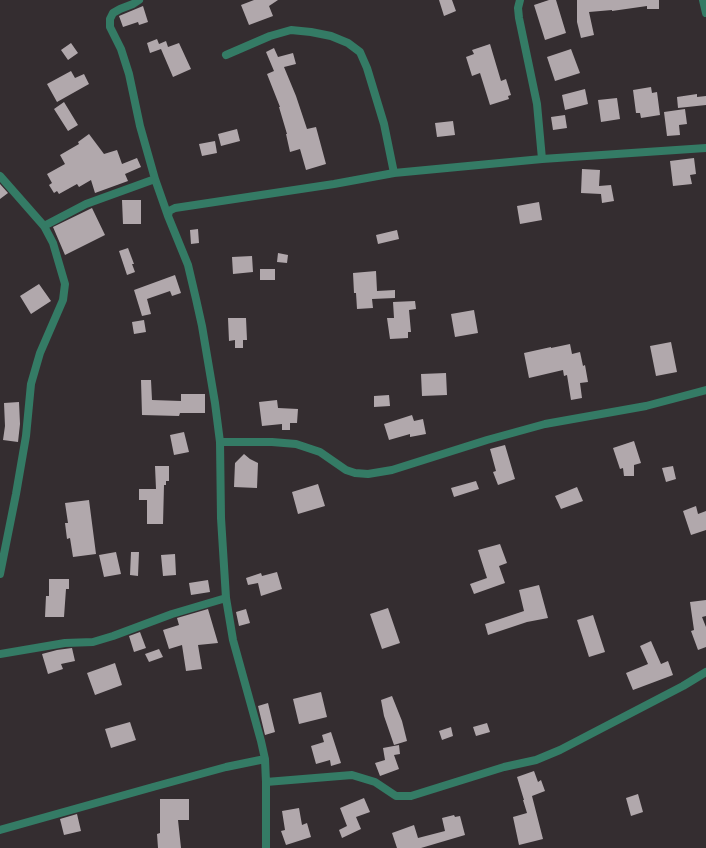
<!DOCTYPE html>
<html>
<head>
<meta charset="utf-8">
<style>
	body { margin:0 }
	canvas { display:block; background:#342d30 }
</style>
</head>
<body>
<canvas width="706" height="848"></canvas>
<script>
const c = document.querySelector('canvas').getContext('2d');
c.lineJoin = 'round';
function fill(path, color) { c.fillStyle = color; c.fill(path, 'evenodd'); }
const toPath = rows => new Path2D(rows.map(r => 'M' + r).join(''));
function trace(path, color, width, dash) { c.strokeStyle = color; c.lineWidth = width; c.lineCap = dash ? 'butt' : 'round'; c.setLineDash(dash || []); c.stroke(path); }
fill(toPath([
	[254,0,278,0,269,6,273,16,249,25,241,5],
	[439,0,452,0,456,11,444,16],
	[549,0,556,0,566,33,545,40,534,5],
	[577,0,659,0,659,9,647,9,647,6,612,11,612,10,589,12,594,35,581,38,577,22],
	[143,6,148,22,139,25,138,22,123,27,119,16],
	[157,39,159,44,166,41,168,47,179,43,191,69,173,77,161,49,150,53,147,43],
	[71,43,78,53,68,60,61,50],
	[490,44,501,81,506,79,511,95,508,96,509,99,490,105,480,73,472,76,466,57,474,54,472,50],
	[274,48,278,57,293,53,296,64,284,67,296,96,307,129,316,127,326,164,306,170,300,149,290,152,286,134,287,134,279,107,280,107,267,74,274,71,266,52],
	[571,49,580,73,555,81,547,57],
	[71,71,75,78,84,74,89,84,57,102,47,84],
	[651,87,652,93,657,92,660,115,641,118,640,113,636,113,633,90],
	[585,89,588,104,565,110,562,95],
	[697,94,697,97,706,96,706,105,678,108,677,97],
	[617,98,620,119,601,122,598,100],
	[64,102,78,125,68,131,54,109],
	[685,109,687,124,679,125,680,135,667,136,664,112],
	[565,115,567,128,553,130,551,117],
	[453,121,455,135,437,137,435,123],
	[237,129,240,141,221,146,218,134],
	[89,134,104,154,117,150,122,164,137,158,141,167,125,174,128,181,95,193,91,180,79,187,77,184,59,194,57,191,54,193,49,185,52,183,47,174,65,164,60,155,79,144,78,142],
	[215,141,217,153,202,156,199,144],
	[694,158,696,174,690,175,692,184,673,186,670,161],
	[582,169,600,170,599,186,611,185,614,201,602,203,601,194,581,193],
	[0,184,8,193,0,199],
	[122,200,141,200,141,224,123,224],
	[539,202,542,220,520,224,517,206],
	[92,208,105,235,65,255,53,227],
	[198,229,199,243,191,244,190,230],
	[397,230,399,239,378,244,376,235],
	[128,248,134,264,132,264,135,272,127,275,119,251],
	[278,253,288,255,287,263,277,262],
	[252,256,253,272,233,274,232,257],
	[260,269,275,269,275,280,260,280],
	[376,271,377,291,395,290,395,298,372,299,373,308,357,309,356,293,354,293,353,273],
	[175,275,181,293,172,296,170,291,147,299,151,314,142,316,134,290],
	[39,284,51,301,31,314,20,296],
	[415,301,416,309,409,310,411,332,408,332,408,338,390,339,387,318,394,318,393,302],
	[474,310,478,333,455,337,451,314],
	[228,318,246,318,247,340,243,340,243,348,235,348,235,340,229,341],
	[144,320,146,332,134,334,132,322],
	[671,342,677,372,656,376,650,346],
	[570,344,572,354,580,352,583,366,585,365,588,382,580,383,582,398,571,400,567,375,564,376,563,370,529,378,524,353,551,347,551,348],
	[446,373,447,395,422,396,421,374],
	[141,380,151,380,152,400,181,401,181,394,205,394,205,413,180,413,179,416,142,415],
	[389,395,390,406,374,407,374,396],
	[277,400,278,408,298,409,297,423,290,423,290,430,282,430,282,424,262,426,259,402],
	[19,402,20,424,18,442,3,440,5,426,4,403],
	[412,415,414,421,423,419,426,434,410,437,410,434,389,440,384,424],
	[184,432,189,452,174,455,170,435],
	[634,441,641,463,634,465,634,476,624,476,623,468,620,469,613,448],
	[505,445,515,479,498,485,493,472,496,471,490,449],
	[244,454,250,459,258,463,257,488,234,487,235,463],
	[155,466,169,466,169,481,166,481,166,485,164,485,163,524,147,524,147,500,139,500,139,489,156,489],
	[673,466,676,479,666,482,662,468],
	[476,481,479,489,454,497,451,488],
	[318,484,325,506,298,514,292,492],
	[577,487,583,501,561,509,555,496],
	[89,500,96,554,73,557,70,538,67,539,65,523,68,523,65,503],
	[696,506,698,514,706,511,706,530,691,535,683,511],
	[500,544,507,563,499,566,505,583,474,594,470,584,487,578,478,550],
	[116,552,121,574,104,577,99,555],
	[131,552,139,552,138,576,130,575],
	[175,554,176,575,163,576,161,555],
	[277,572,282,589,261,596,258,583,248,585,246,578,261,573,262,576],
	[49,579,69,579,69,589,66,589,64,617,45,617,46,596,49,596],
	[208,580,210,592,191,595,189,583],
	[539,585,548,618,527,622,488,635,485,624,524,611,519,590],
	[706,600,706,616,702,617,706,627,706,647,698,650,691,631,694,630,690,602],
	[388,608,400,643,382,649,370,614],
	[208,609,218,643,198,645,202,669,186,671,182,645,169,649,163,630,179,625,177,618],
	[246,609,250,623,239,626,236,612],
	[593,615,605,652,589,657,577,620],
	[140,632,146,648,134,652,129,636],
	[651,641,661,664,668,661,673,675,633,690,626,673,648,664,640,646],
	[72,648,75,661,61,664,63,669,48,674,42,654,57,650],
	[159,649,163,657,149,662,145,654],
	[115,663,122,685,95,695,87,673],
	[321,692,327,717,299,724,293,699],
	[392,696,402,721,407,741,394,745,384,716,381,700],
	[268,703,275,732,265,735,258,706],
	[130,722,136,740,111,748,105,729],
	[487,723,490,732,476,736,473,727],
	[451,727,453,736,442,740,439,731],
	[331,732,341,763,331,766,330,760,316,764,311,746,324,742,322,735],
	[399,745,400,754,394,755,399,769,380,776,375,763,385,760,383,748],
	[534,771,538,782,541,780,545,791,532,796,543,839,519,845,513,817,527,813,523,800,524,800,517,777],
	[638,794,643,812,631,816,626,798],
	[364,798,370,812,356,817,361,829,342,838,339,830,347,826,340,808],
	[160,799,189,799,189,820,178,820,181,848,158,848,157,834,160,833],
	[299,808,302,825,307,823,311,837,286,845,281,831,285,830,282,811],
	[77,814,81,831,64,835,60,819],
	[454,815,455,817,460,816,465,835,421,848,397,848,392,833,414,825,418,838,445,831,442,818]
]), '#b1a8ac');
trace(toPath([
	[139,0,133,4,120,9,113,13,110,19,110,27,121,49,129,74,140,126,155,179,168,216],
	[520,0,518,8,519,18,537,104,542,159],
	[703,0,706,13],
	[226,55,270,36,291,30,311,32,331,36,348,43,360,52,367,68,384,124,394,173],
	[0,176,44,226,53,243,65,284,63,300,40,353,31,384,26,436,16,494,0,574],
	[44,226,86,204,155,179],
	[220,442,272,442,296,444,320,452,346,470,355,473,368,474,392,470,487,440,545,424,646,406,706,390],
	[0,654,65,643,93,642,113,636,172,614,226,598],
	[266,782,352,775,375,782,396,796,411,796,504,767,536,760,560,750,683,686,706,672],
	[0,830,153,787,226,767,265,759],
	[266,848,266,782,265,759,261,741,233,640,226,598,221,518,220,442,215,403,202,326,196,299,188,265,168,216,169,211,175,208,334,184,394,173,542,159,706,148]
]), '#347b65', 8);
</script>
</body>
</html>
